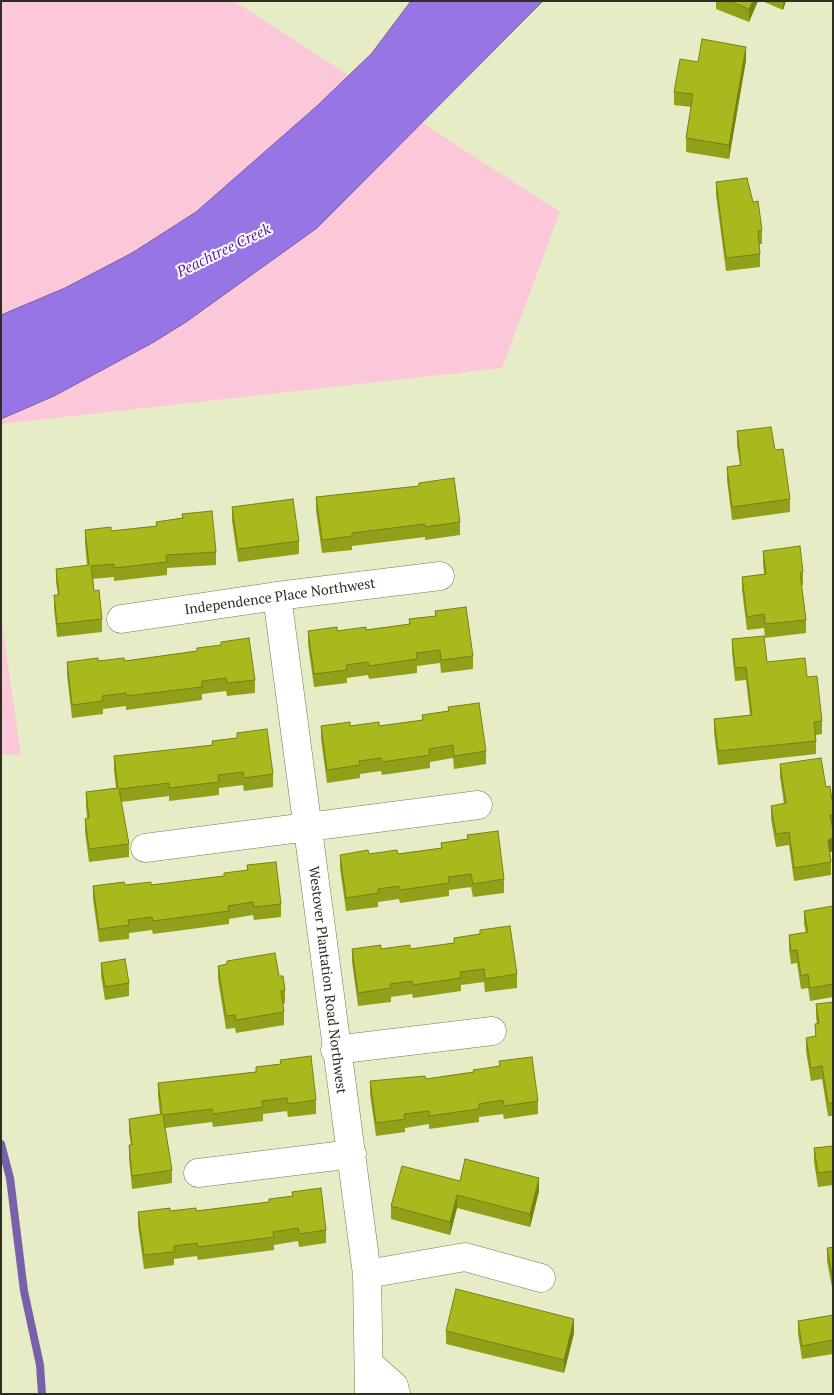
<!DOCTYPE html>
<html>
<head>
<meta charset="utf-8">
<style>
	body { margin:0 }
	#map { position:relative; width:834px; height:1395px; overflow:hidden; background:#e6edc6; font-family:"PT Serif",serif }
	canvas { display:block }
	.frame { position:absolute; inset:0; border:2px solid #2d3021; pointer-events:none }
</style>
</head>
<body>
<div id="map">
<canvas width="834" height="1395"></canvas>
<div class="frame"></div>
</div>
<script>
const c = document.querySelector('canvas').getContext('2d');
c.lineJoin = 'round';
function fill(path, color) { c.fillStyle = color; c.fill(path, 'evenodd'); }
const toPath = rows => new Path2D(rows.map(r => 'M' + r).join(''));
function trace(path, color, width, dash) { c.strokeStyle = color; c.lineWidth = width; c.lineCap = dash ? 'butt' : 'round'; c.setLineDash(dash || []); c.stroke(path); }
function write(font, color, halo, rows, align = 'center') {
  c.font = font + ' "PT Serif",serif'; c.lineWidth = 4; c.setLineDash([]); c.textBaseline = 'middle'; c.strokeStyle = halo; c.fillStyle = color; for (const [text, x, y, turn = 0] of rows) {
    c.save(); c.translate(x, y); c.rotate((+turn || 0) * Math.PI / 180); c.textAlign = isNaN(turn) ? turn : align; if (halo) c.strokeText(text, 0, 0); c.fillText(text, 0, 0); c.restore();
  }
}
fill(toPath([
	[1,1,234,1,560,212,502,368,1,424],
	[1,616,21,755,1,754]
]), '#fbc8da');
const water = toPath([
	[411,1,543,1,317,228,186,322,154,342,54,396,1,419,1,315,65,288,132,253,196,212,317,106,372,53,411,1]
]);
fill(water, '#9875e5');
trace(water, '#7860aa', 1);
trace(toPath([
	[1,1144,10,1178,24,1291,40,1365,42,1394]
]), '#7860aa', 8);
const street = toPath([
	[277,596,367,1274,369,1394],
	[121,619,277,596,440,576],
	[145,848,478,805],
	[335,1050,492,1031],
	[198,1173,352,1154],
	[367,1274,465,1257,541,1278],
	[369,1364,394,1386,396,1394]
]);
trace(street, '#767b59', 29);
trace(street, '#fff', 28);
fill(toPath([
	[716,1,758,1,749,22,716,9],
	[762,1,786,1,783,10],
	[746,60,729,159,686,152,686,138,691,107,674,105,674,92,698,62],
	[716,182,753,202,762,230,762,244,759,244,760,254,760,267,726,271,716,195],
	[737,431,775,450,790,499,790,512,732,520,727,480,727,467,740,465,737,445],
	[419,483,460,522,460,535,425,540,425,537,352,546,352,550,322,553,316,510,316,497,419,486],
	[232,507,299,541,299,554,238,562,232,521],
	[182,514,216,552,216,565,167,568,167,575,114,581,114,577,93,579,94,591,102,619,102,632,57,637,54,608,54,595,58,595,56,582,56,569,87,566,85,543,85,530,111,531,156,526,156,522,182,518],
	[763,551,803,572,803,585,801,585,806,620,806,633,765,638,764,628,747,630,742,590,742,577,764,574,763,564],
	[435,611,473,656,473,669,441,673,440,663,417,666,417,673,369,679,368,675,347,678,347,683,314,687,308,644,308,631,366,630,409,624,409,619,435,616],
	[732,639,767,662,807,677,822,721,822,734,816,735,816,754,718,765,714,732,714,719,750,715,746,680,735,681,732,652],
	[221,642,255,680,255,693,227,696,226,691,202,694,202,700,126,710,126,706,103,709,103,714,72,718,67,675,67,662,125,661,197,651,221,645],
	[448,707,486,751,486,764,454,769,453,758,430,762,430,768,382,775,381,771,360,774,360,778,327,783,321,739,321,726,379,726,422,720,422,715,448,711],
	[212,741,273,774,273,787,244,791,243,785,219,788,219,795,169,801,169,796,121,802,129,844,129,857,89,862,85,832,85,819,87,818,86,805,86,792,116,788,114,770,114,756,212,746],
	[780,764,826,787,833,807,833,851,830,852,831,862,831,875,794,881,789,845,776,847,771,819,771,806,784,804,780,777],
	[467,835,504,879,504,893,473,897,471,887,449,890,449,896,400,903,399,899,378,902,378,907,346,911,340,868,340,855,398,854,441,848,441,843,467,839],
	[247,865,281,904,281,917,254,920,253,915,229,919,229,924,153,934,152,930,129,933,129,939,99,942,93,899,93,886,151,885,224,876,247,870],
	[833,906,833,997,810,1001,808,988,801,989,797,963,791,964,789,949,789,935,806,933,804,924,804,911],
	[480,930,517,974,517,988,485,992,484,982,461,985,461,991,413,998,412,994,391,997,391,1002,358,1006,352,962,352,949,410,949,454,943,454,938,480,934],
	[101,963,129,983,129,996,105,1000,101,976],
	[218,966,279,976,285,990,285,1003,283,1004,284,1012,284,1025,236,1033,235,1028,226,1029,218,979],
	[833,1002,833,1116,828,1116,822,1079,811,1081,806,1051,806,1038,815,1036,815,1024,817,1024,816,1017,816,1004],
	[280,1060,316,1100,316,1114,288,1117,287,1111,263,1114,263,1121,213,1127,212,1122,165,1128,172,1170,172,1183,132,1189,129,1158,129,1145,131,1145,129,1132,129,1119,160,1115,158,1096,158,1083,256,1072,256,1067,280,1064],
	[499,1061,538,1101,538,1114,504,1119,503,1114,479,1117,479,1122,429,1129,429,1124,405,1128,405,1132,376,1136,370,1094,370,1081,426,1079,473,1072,499,1066],
	[833,1146,833,1185,818,1187,814,1162,814,1148],
	[460,1181,539,1191,530,1227,457,1208,450,1235,391,1219,391,1206],
	[292,1192,326,1230,326,1243,299,1247,298,1241,274,1245,274,1250,198,1260,197,1256,174,1259,174,1265,144,1269,138,1226,138,1212,196,1211,269,1202,292,1196],
	[833,1247,833,1293,827,1261,827,1248],
	[833,1315,833,1354,802,1359,798,1334,798,1321],
	[446,1331,574,1333,564,1373,446,1344]
]), '#919f19');
fill(toPath([
	[753,1,758,1,749,22,749,9],
	[783,1,786,1,783,10],
	[746,47,746,60,729,159,729,145],
	[833,838,833,851,828,853,828,840],
	[539,1178,539,1191,530,1227,530,1214],
	[457,1195,457,1208,450,1235,450,1222],
	[574,1319,574,1333,564,1373,564,1360]
]), '#768214');
const building = toPath([
	[729,1,753,1,749,9,729,1],
	[702,39,746,47,729,145,686,138,693,94,674,92,680,59,698,62,702,39],
	[747,178,753,202,758,201,762,230,758,231,760,254,726,258,716,182,747,178],
	[771,427,775,450,783,449,790,499,732,507,727,467,741,465,737,431,771,427],
	[454,478,460,522,425,527,425,524,352,533,352,536,322,540,316,497,419,486,419,483,454,478],
	[293,499,299,541,238,549,232,507,293,499],
	[212,511,216,552,166,555,167,562,114,568,114,564,91,566,94,591,99,590,102,619,57,624,54,595,59,595,56,569,89,565,85,530,111,527,111,531,157,526,156,522,183,518,182,514,212,511],
	[800,546,803,572,800,573,806,620,765,624,764,614,747,617,742,577,766,574,763,551,800,546],
	[466,607,473,656,441,660,440,650,416,653,417,659,369,666,368,662,346,665,347,670,314,674,308,631,337,627,337,631,366,627,366,630,410,624,409,619,436,616,435,611,466,607],
	[764,636,767,662,805,658,807,677,817,676,822,721,814,722,816,741,718,751,714,719,752,715,746,667,735,668,732,639,764,636],
	[249,638,255,680,227,683,226,678,202,681,202,687,126,696,126,693,102,696,103,701,72,705,67,662,98,658,98,661,124,658,125,661,197,651,197,648,221,645,221,642,249,638],
	[479,703,486,751,454,756,453,745,429,749,430,755,382,762,381,758,359,761,360,765,327,770,321,726,350,722,350,726,379,722,379,726,423,720,422,715,449,711,448,707,479,703],
	[267,729,273,774,244,778,243,772,218,775,219,782,169,788,169,783,119,789,129,844,89,849,85,819,89,818,86,792,118,788,114,756,213,745,212,741,237,738,237,733,267,729],
	[821,758,826,787,830,786,833,807,833,815,830,815,833,830,833,838,828,840,831,862,794,868,789,832,776,834,771,806,786,803,780,764,821,758],
	[498,831,504,879,473,884,471,874,448,877,449,883,400,890,399,886,378,889,378,893,346,898,340,855,368,850,369,854,397,850,398,854,442,848,441,843,468,839,467,835,498,831],
	[276,862,281,904,254,907,253,902,228,906,229,911,153,921,152,917,128,920,129,925,99,929,93,886,124,882,125,885,151,882,151,885,224,876,224,873,248,870,247,865,276,862],
	[833,906,833,984,810,988,808,974,801,976,797,950,791,951,789,935,808,932,804,911,833,906],
	[510,926,517,974,485,979,484,969,460,972,461,978,413,985,412,981,390,984,391,988,358,993,352,949,381,945,381,949,410,945,410,949,454,943,454,938,480,934,480,930,510,926],
	[275,953,279,976,283,976,285,990,281,991,284,1012,236,1020,235,1015,226,1016,218,966,227,964,227,961,275,953],
	[125,959,129,983,105,987,101,963,125,959],
	[833,1002,833,1103,828,1103,822,1066,811,1068,806,1038,816,1036,815,1024,819,1023,816,1004,833,1002],
	[311,1056,316,1100,288,1104,287,1098,262,1101,263,1107,213,1114,212,1109,163,1115,172,1170,132,1176,129,1145,132,1145,129,1119,162,1114,158,1083,256,1072,256,1067,281,1064,280,1060,311,1056],
	[532,1057,538,1101,504,1106,503,1100,479,1104,479,1109,429,1116,429,1111,404,1114,405,1119,376,1123,370,1081,425,1076,426,1079,474,1072,473,1070,500,1066,499,1061,532,1057],
	[833,1146,833,1171,818,1173,814,1148,833,1146],
	[465,1159,539,1178,530,1214,457,1195,450,1222,391,1206,402,1166,460,1181,465,1159],
	[321,1188,326,1230,299,1234,298,1228,273,1232,274,1237,198,1247,197,1243,174,1246,174,1252,144,1255,138,1212,170,1208,170,1211,196,1208,196,1211,269,1202,269,1199,293,1196,292,1192,321,1188],
	[833,1247,833,1280,827,1248,833,1247],
	[456,1289,574,1319,564,1360,446,1331,456,1289],
	[833,1315,833,1340,802,1346,798,1321,833,1315]
]);
fill(building, '#a9b91d');
trace(building, '#768214', 1);
write('14px', '#2d3021', '#fff', [
	["Independence Place Northwest",280,597,-8],
	["Westover Plantation Road Northwest",327,980,83]
]);
write('italic 15px', '#581fa4', '#fff', [
	["Peachtree Creek",224,251,-26]
]);
</script>
</body>
</html>
